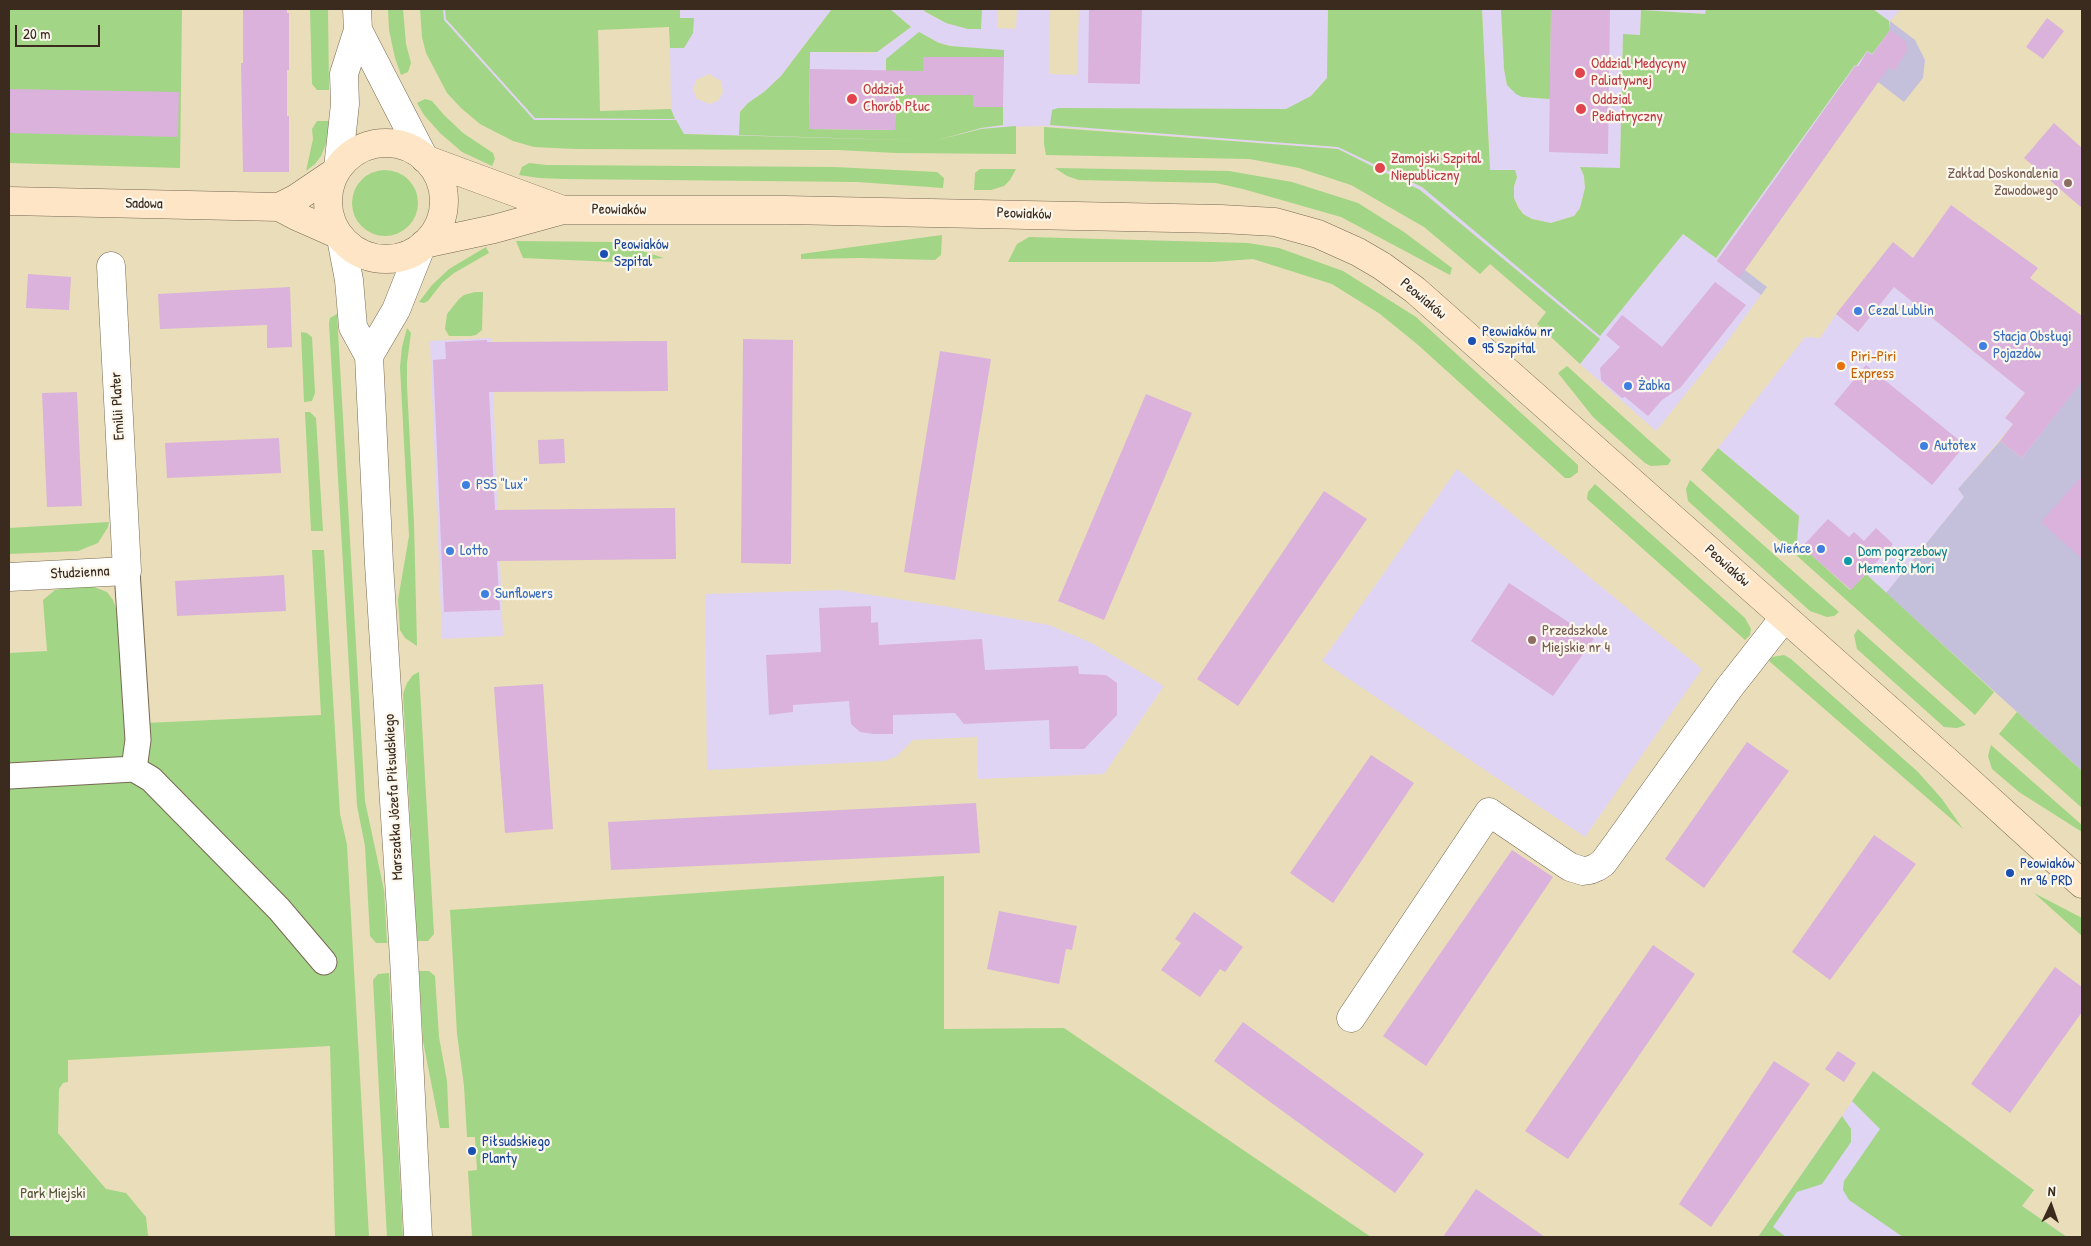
<!DOCTYPE html>
<html>
<head>
<meta charset="utf-8">
<style>
	body { margin:0 }
	#map { position:relative; width:2091px; height:1246px; overflow:hidden; background:#e9deb9; font-family:"Patrick Hand",sans-serif }
	canvas { display:block }
	.frame { position:absolute; inset:0; border:10px solid #3b2a1e; pointer-events:none }
	.north { position:absolute; left:2026px; top:1181px; width:50px; height:50px; -webkit-text-stroke:4px #fbf7ec; paint-order:stroke; rotate:3deg; font-size:14px; font-weight:700; line-height:20px; text-align:center; color:#3b2a1e }
	.north::after { content:''; display:block; margin:auto; width:18px; height:22px; background:#3b2a1e; clip-path:polygon(50% 0,100% 100%,50% 72%,0 100%) }
	.scale { position:absolute; left:15px; top:25px; width:85px; height:22px; box-sizing:border-box; border:2px solid #3b2a1e; border-top:0; padding-left:6px; font-size:15px; line-height:18px; white-space:nowrap; color:#3b2a1e; -webkit-text-stroke:4px #fbf7ec; paint-order:stroke }
</style>
</head>
<body>
<div id="map">
<canvas width="2091" height="1246"></canvas>
<div class="frame"></div>
<div class="north">N</div>
<div class="scale">20 m</div>
</div>
<script>
const c = document.querySelector('canvas').getContext('2d');
c.lineJoin = 'round';
function fill(path, color) { c.fillStyle = color; c.fill(path, 'evenodd'); }
const toPath = rows => new Path2D(rows.map(r => 'M' + r).join(''));
function trace(path, color, width, dash) { c.strokeStyle = color; c.lineWidth = width; c.lineCap = dash ? 'butt' : 'round'; c.setLineDash(dash || []); c.stroke(path); }
function write(font, color, halo, rows, align = 'center') {
  c.font = font + ' "Patrick Hand",sans-serif'; c.lineWidth = 4.5; c.setLineDash([]); c.textBaseline = 'middle'; c.strokeStyle = halo; c.fillStyle = color; for (const [text, x, y, turn = 0] of rows) {
    c.save(); c.translate(x, y); c.rotate((+turn || 0) * Math.PI / 180); c.textAlign = isNaN(turn) ? turn : align; if (halo) c.strokeText(text, 0, 0); c.fillText(text, 0, 0); c.restore();
  }
}
fill(toPath([
	[443,9,445,9,446,19,535,118,675,119,671,109,670,48,684,48,694,18,680,18,680,9,832,9,781,76,764,92,748,103,740,111,739,134,934,141,981,128,1003,125,973,95,923,95,923,57,961,48,939,43,919,32,896,71,895,130,809,129,810,52,870,53,877,52,911,27,890,9,926,9,925,12,946,23,968,29,981,29,982,9,998,9,997,28,1016,29,1017,9,1050,9,1049,74,1077,75,1079,9,1328,9,1327,78,1311,96,1286,110,1058,108,1051,125,1338,147,1422,187,1600,335,1683,234,1716,258,1855,64,1857,65,1889,21,1873,9,1901,9,1890,21,1890,30,1872,55,1858,67,1855,66,1717,261,1761,295,1724,346,1656,431,1580,364,1600,339,1420,190,1338,149,1044,126,1003,127,981,129,934,141,683,134,676,120,534,121,443,20],
	[709,74,721,81,723,91,719,100,710,104,697,99,693,90,696,80],
	[1470,9,1501,9,1504,69,1507,85,1522,97,1550,99,1551,9,1706,9,1705,14,1641,10,1640,35,1623,35,1620,168,1580,168,1584,176,1585,188,1580,208,1574,216,1551,223,1532,219,1523,214,1514,198,1514,186,1517,177,1490,170,1482,10],
	[1894,287,2025,393,2005,417,2013,424,1958,489,1964,497,1886,593,1866,574,1851,590,1797,541,1799,516,1718,448,1805,337,1820,338,1836,314,1858,332],
	[491,338,503,636,442,639,430,341],
	[1457,469,1702,669,1585,837,1322,661],
	[839,590,943,606,1049,625,1092,643,1164,686,1104,774,978,779,977,737,913,740,897,756,885,761,707,770,705,594],
	[1873,1071,2034,1190,2022,1206,2067,1237,1758,1237]
]), '#e0d4f4');
fill(toPath([
	[1890,21,1915,40,1925,60,1923,78,1904,102,1878,82,1745,270,1767,287,1761,295,1717,261,1856,65,1858,67,1867,52,1872,55,1890,30],
	[2082,380,2082,771,1886,593,1964,497,1958,489,2000,441,2022,458]
]), '#c4c0db');
fill(toPath([
	[9,9,182,9,180,168,9,163],
	[310,9,328,9,329,90,317,90,312,84],
	[388,9,403,9,406,44,411,63,408,72,401,75,395,58,389,30],
	[420,9,443,9,444,20,534,120,676,120,684,134,934,141,981,129,1016,126,1016,154,896,153,838,150,575,149,534,147,513,141,480,124,461,108,447,93,426,53,422,37],
	[445,9,680,9,680,18,694,18,693,33,684,48,670,48,669,27,598,30,600,111,671,109,675,119,535,118,446,19],
	[832,9,890,9,911,27,877,52,810,52,809,129,895,130,896,71,886,71,886,59,919,32,939,43,950,46,1004,50,1004,57,923,57,923,95,973,95,973,107,1003,107,1003,125,981,128,934,141,739,135,740,112,748,103,764,92,781,76],
	[926,9,982,9,981,29,968,29,946,23,924,11],
	[1328,9,1482,10,1490,170,1515,170,1517,177,1514,186,1514,198,1518,207,1523,214,1532,219,1551,223,1574,216,1580,208,1585,188,1584,176,1580,167,1620,168,1623,34,1640,35,1641,10,1705,14,1706,9,1873,9,1889,21,1890,30,1872,54,1867,51,1857,65,1855,65,1716,258,1683,234,1600,336,1422,187,1338,147,1050,125,1052,110,1058,108,1286,109,1311,96,1327,78],
	[1501,9,1551,9,1550,99,1522,97,1516,94,1507,85,1504,69],
	[425,99,432,101,444,115,463,133,493,153,495,159,492,166,462,152,440,133,424,115,417,103],
	[317,121,330,121,326,144,321,156,315,164,306,171,313,139,312,129],
	[1044,127,1338,149,1420,190,1600,339,1580,364,1537,324,1546,312,1490,264,1480,274,1424,227,1351,185,1299,168,1249,159,1046,155,1044,144],
	[529,163,547,165,834,167,937,172,944,178,943,188,857,182,564,179,539,178,519,175,522,167],
	[1055,168,1229,171,1292,182,1358,203,1404,232,1452,268,1450,275,1341,217,1243,189,1216,183,1079,180,1067,176],
	[980,169,1016,169,1010,180,1004,186,991,190,974,190,975,173],
	'352 203a33 33 0 1 1 66 0a33 33 0 1 1-66 0Z',
	[942,235,941,255,935,260,860,258,801,259,801,254],
	[1029,237,1248,243,1279,248,1343,271,1416,317,1578,465,1578,472,1570,478,1565,478,1417,344,1380,314,1332,284,1253,259,1212,262,1008,262,1017,244],
	[516,241,614,242,664,258,614,262,523,258],
	[486,247,489,253,454,273,442,283,428,301,424,303,419,302,432,285,449,269],
	[475,292,483,292,482,330,476,335,471,336,449,336,445,329,447,314,459,299,464,295],
	[337,314,365,801,384,890,387,943,376,943,370,936,365,846,357,806,329,323,330,318],
	[407,328,411,333,407,363,407,386,414,523,417,646,405,638,400,630,398,600,409,536,400,367,402,347],
	[301,332,307,333,312,337,315,393,312,401,304,402],
	[1567,366,1671,460,1668,465,1651,466,1645,463,1593,417,1558,373],
	[305,412,310,412,316,418,323,531,311,531],
	[1718,448,1799,516,1797,542,1850,590,1866,574,1994,692,1975,715,1701,470],
	[1690,480,1839,612,1834,616,1827,617,1810,611,1688,501,1686,489],
	[1595,484,1745,618,1751,629,1750,635,1745,640,1587,499,1588,492],
	[109,522,108,527,98,543,78,551,9,554,9,528],
	[312,550,324,550,340,814,347,845,369,1237,335,1237,330,1046,68,1060,68,1082,63,1083,59,1089,58,1133,106,1189,126,1193,146,1217,148,1235,150,1237,9,1237,9,653,47,651,43,600,55,590,79,585,94,587,107,592,113,600,117,611,124,724,321,715],
	[1858,629,1966,725,1957,728,1944,727,1857,649,1854,635],
	[1784,655,1791,659,1918,772,1942,799,1963,829,1769,661,1772,657],
	[419,672,434,934,428,941,417,941,403,694,407,683,413,675],
	[2017,712,2082,771,2082,808,1999,734],
	[1991,745,2082,825,2082,832,2019,792,1992,769,1988,756],
	[944,876,944,1029,1064,1028,1371,1237,472,1237,468,1171,477,1170,475,1137,467,1137,464,1086,457,1034,450,910],
	[2034,893,2082,918,2082,936],
	[419,971,429,971,435,976,439,1037,447,1081,449,1128,440,1128,423,1041],
	[389,973,403,1237,387,1237,373,980,378,974],
	[1873,1071,2034,1190,2022,1206,2067,1237,1903,1237,1849,1200,1843,1190,1844,1181,1880,1129,1852,1101],
	[1842,1116,1851,1129,1851,1142,1822,1184,1797,1192,1773,1227,1786,1237,1758,1237]
]), '#a2d585');
fill(toPath([
	[243,9,287,9,287,13,289,13,289,70,287,70,287,116,289,116,289,172,243,172,241,63,243,63],
	[1089,9,1142,9,1140,84,1088,83],
	[1551,9,1610,9,1608,154,1549,152],
	[2047,18,2064,31,2043,59,2026,47],
	[1890,30,1906,41,1907,51,1894,71,1889,67,1739,278,1717,261,1856,65,1858,67,1867,52,1872,55],
	[923,57,1004,57,1003,107,973,107,973,95,895,95,895,130,809,129,810,69,923,71],
	[9,89,179,92,178,137,9,133],
	[2054,123,2082,148,2082,208,2024,158],
	[1951,205,2038,268,2030,278,2082,316,2082,381,2022,458,2000,441,2013,424,2005,418,2025,393,1894,287,1858,332,1836,314,1893,242,1913,258],
	[28,274,71,277,69,310,26,308],
	[1715,282,1746,305,1681,387,1662,400,1648,416,1625,397,1622,398,1601,380,1600,368,1620,347,1606,335,1622,315,1662,347],
	[290,287,292,347,267,348,267,325,160,329,158,294],
	[743,339,793,340,791,564,741,563],
	[487,340,487,342,667,341,668,391,489,392,495,510,675,508,676,559,497,561,500,610,444,612,433,360,446,359,445,342],
	[940,351,991,359,955,580,904,572],
	[1866,365,1965,445,1932,485,1834,404],
	[77,392,82,506,47,507,42,393],
	[1146,394,1192,413,1104,620,1058,601],
	[279,438,281,473,167,478,165,443],
	[564,439,565,463,539,464,538,440],
	[2082,476,2082,559,2041,522],
	[1324,491,1367,519,1238,706,1197,679],
	[1828,519,1849,537,1854,532,1864,541,1876,528,1893,544,1851,590,1802,547],
	[284,575,286,611,177,616,175,581],
	[1509,583,1594,639,1553,696,1471,641],
	[871,606,871,623,878,622,879,645,982,639,985,670,1078,666,1079,674,1106,675,1117,683,1117,715,1084,749,1050,749,1049,720,964,724,955,713,893,715,893,734,873,734,860,732,851,724,849,701,793,705,793,712,769,715,766,655,821,652,819,608],
	[543,684,553,829,505,833,494,687],
	[1747,742,1789,771,1704,888,1665,859],
	[1371,755,1414,783,1333,903,1290,873],
	[976,803,980,853,611,870,608,822],
	[1874,835,1916,864,1830,980,1792,952],
	[1512,850,1553,877,1426,1066,1383,1036],
	[999,911,1077,926,1072,950,1066,949,1059,984,987,969],
	[1194,912,1243,947,1225,972,1220,969,1200,997,1161,970,1181,943,1175,939],
	[1653,945,1695,974,1568,1159,1525,1131],
	[2055,967,2082,987,2082,1012,2010,1113,1971,1084],
	[1243,1022,1424,1154,1395,1193,1214,1061],
	[1838,1051,1856,1063,1844,1082,1825,1069],
	[1774,1061,1810,1084,1711,1227,1679,1204],
	[1476,1189,1545,1237,1443,1237]
]), '#dab2db');
const pedestrian = toPath([
	[127,571,138,740,134,769,151,779,279,909,324,962],
	[9,776,134,769]
]);
const minor = toPath([
	[341,238,349,280,353,327,369,356,379,564,404,958,418,1237],
	[369,356,396,310,421,247],
	[9,577,127,571,111,266],
	[1351,1018,1489,812,1570,867,1583,871,1590,870,1597,867,1603,863,1614,848,1729,688,1784,618]
]);
const tertiary = toPath([
	[358,30,423,156],
	[338,168,345,104,344,74,358,30,357,9]
]);
const secondary = toPath([
	'328 201a58 58 0 1 1 116 0a58 58 0 1 1-116 0Z',
	[425,159,563,210],
	[9,201,279,207,295,199,335,172],
	[279,207,296,216,339,235],
	[424,244,494,229,563,210,786,210,1221,219,1275,222,1318,234,1358,252,1382,266,1415,290,1949,763,2082,884]
]);
trace(pedestrian, '#786954', 27);
trace(minor, '#786954', 29);
trace(tertiary, '#786954', 29);
trace(secondary, '#786954', 29);
trace(pedestrian, '#fff', 25);
trace(minor, '#fff', 28);
trace(tertiary, '#fff', 28);
trace(secondary, '#fde5c5', 28);
for (const [x, y, r, color] of [
	[1580,73,6,"#e0444e"],
	[852,99,6,"#e0444e"],
	[1581,109,6,"#e0444e"],
	[1380,168,6,"#e0444e"],
	[2068,183,5,"#8d6e63"],
	[604,254,5,"#1a4fb4"],
	[1858,311,5,"#3f7fe0"],
	[1472,341,5,"#1a4fb4"],
	[1983,346,5,"#3f7fe0"],
	[1841,366,5,"#e8710a"],
	[1628,386,5,"#3f7fe0"],
	[1924,446,5,"#3f7fe0"],
	[466,485,5,"#3f7fe0"],
	[1821,549,5,"#3f7fe0"],
	[450,551,5,"#3f7fe0"],
	[1848,561,5,"#0f9aa8"],
	[485,594,5,"#3f7fe0"],
	[1532,640,5,"#8d6e63"],
	[2010,873,5,"#1a4fb4"],
	[472,1151,5,"#1a4fb4"]
]) { const dot = new Path2D(); dot.arc(x, y, r, 0, 2 * Math.PI); c.fillStyle = color; c.fill(dot); trace(dot, '#fbf7ec', 2); }
write('15px', '#be3a42', '#fbf7ec', [
	["Oddzial Medycyny",1591,64],
	["Paliatywnej",1591,81],
	["Oddział",863,90],
	["Chorób Płuc",863,107],
	["Oddzial",1592,100],
	["Pediatryczny",1592,117],
	["Zamojski Szpital",1391,159],
	["Niepubliczny",1391,176]
], 'left');
write('15px', '#785e54', '#fbf7ec', [
	["Zakład Doskonalenia",2058,174],
	["Zawodowego",2058,191],
	["Przedszkole",1542,631,"left"],
	["Miejskie nr 4",1542,648,"left"]
], 'right');
write('15px', '#3b2a1e', '#fbf7ec', [
	["Sadowa",144,204,1],
	["Peowiaków",619,210,1],
	["Peowiaków",1024,214,2],
	["Peowiaków",1423,299,40],
	["Emilii Plater",118,406,-93],
	["Peowiaków",1727,566,42],
	["Studzienna",80,573,-3],
	["Marszałka Józefa Piłsudskiego",394,797,-93]
]);
write('15px', '#164399', '#fbf7ec', [
	["Peowiaków",614,245],
	["Szpital",614,262],
	["Peowiaków nr",1482,332],
	["95 Szpital",1482,349],
	["Peowiaków",2020,864],
	["nr 96 PRD",2020,881],
	["Piłsudskiego",482,1142],
	["Planty",482,1159]
], 'left');
write('15px', '#366cbe', '#fbf7ec', [
	["Cezal Lublin",1868,311],
	["Stacja Obsługi",1993,337],
	["Pojazdów",1993,354],
	["Żabka",1638,386],
	["Autotex",1934,446],
	["PSS \"Lux\"",476,485],
	["Wieńce",1811,549,"right"],
	["Lotto",460,551],
	["Sunflowers",495,594]
], 'left');
write('15px', '#c56008', '#fbf7ec', [
	["Piri-Piri",1851,357],
	["Express",1851,374]
], 'left');
write('15px', '#0d838f', '#fbf7ec', [
	["Dom pogrzebowy",1858,552],
	["Memento Mori",1858,569]
], 'left');
write('15px', '#555538', '#fbf7ec', [
	["Park Miejski",53,1194]
]);
</script>
</body>
</html>
